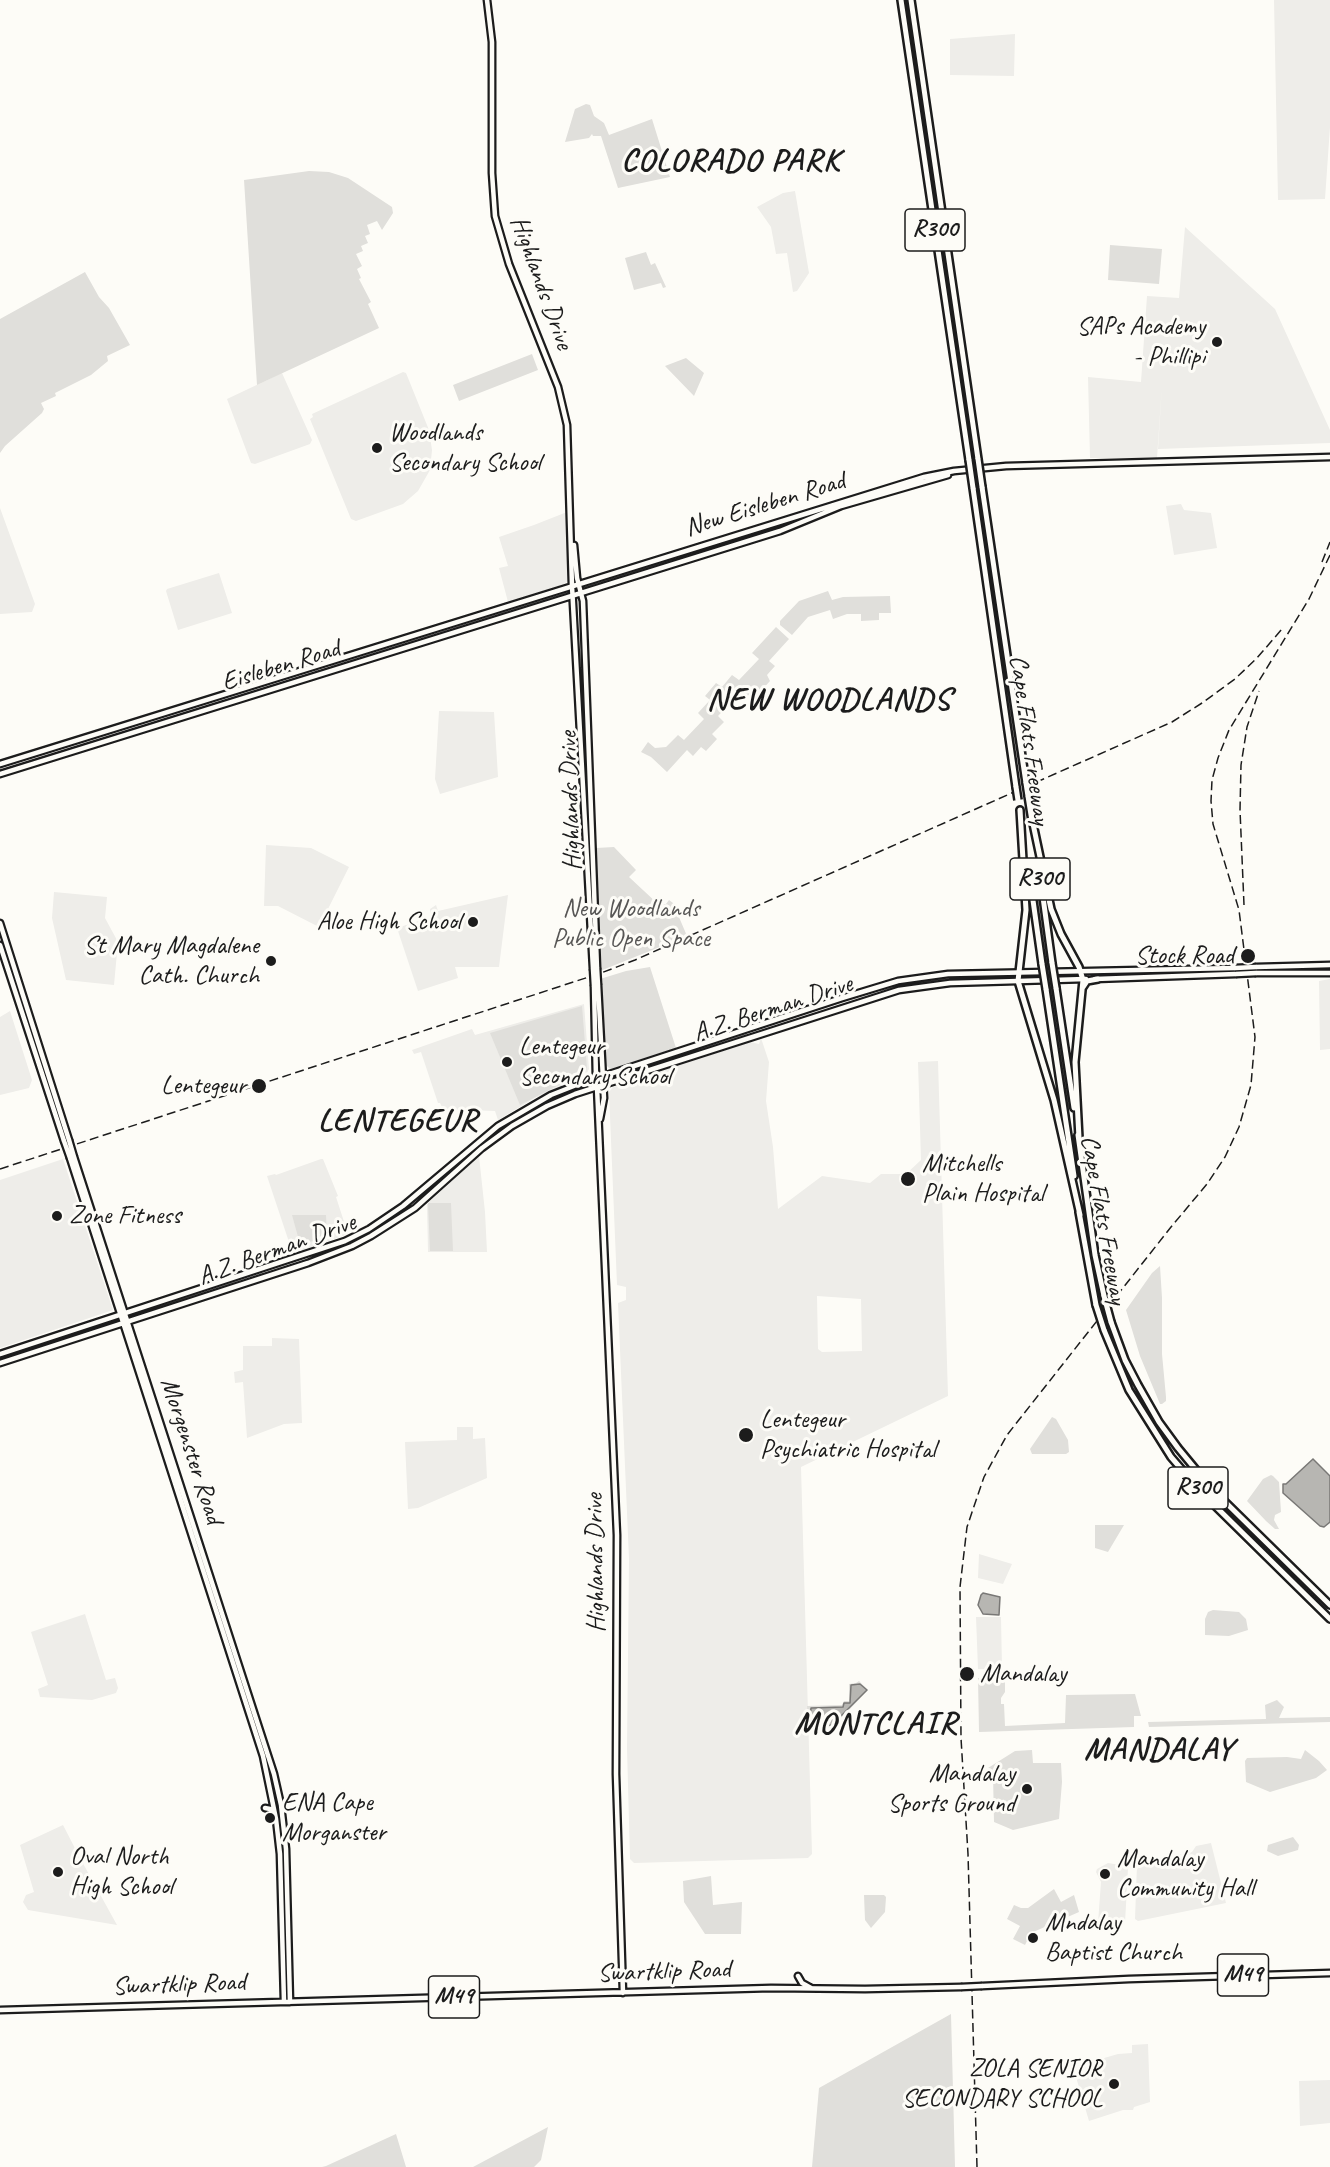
<!DOCTYPE html>
<html>
<head>
<meta charset="utf-8">
<style>
	body { margin:0 }
	canvas { display:block; background:#fdfcf7 }
</style>
</head>
<body>
<canvas width="1330" height="2167"></canvas>
<script>
const c = document.querySelector('canvas').getContext('2d');
c.lineJoin = 'round';
function fill(path, color) { c.fillStyle = color; c.fill(path, 'evenodd'); }
const toPath = rows => new Path2D(rows.map(r => 'M' + r).join(''));
function trace(path, color, width, dash) { c.strokeStyle = color; c.lineWidth = width; c.lineCap = dash ? 'butt' : 'round'; c.setLineDash(dash || []); c.stroke(path); }
function write(font, color, halo, rows, align = 'center') {
  c.font = font + ' Caveat,sans-serif'; c.lineWidth = 6; c.setLineDash([]); c.textBaseline = 'middle'; c.strokeStyle = halo; c.fillStyle = color; for (const [text, x, y, turn = 0] of rows) {
    c.save(); c.translate(x, y); c.rotate((+turn || 0) * Math.PI / 180); c.textAlign = isNaN(turn) ? turn : align; if (halo) c.strokeText(text, 0, 0); c.fillText(text, 0, 0); c.restore();
  }
}
fill(toPath([
	[1274,0,1330,0,1330,127,1325,199,1278,200],
	[1015,34,1014,76,950,75,950,39],
	[795,191,809,273,797,291,793,292,787,253,776,254,771,227,757,207,783,193],
	[1185,227,1275,309,1330,430,1330,443,1158,449,1162,385,1157,458,1090,458,1088,377,1141,382,1147,296,1179,298],
	[403,372,406,373,429,430,432,450,430,470,418,491,403,504,356,521,351,519,310,419,313,417,312,414],
	[282,373,312,440,310,444,255,464,251,463,227,399],
	[1181,504,1184,510,1211,513,1217,548,1174,555,1166,506],
	[0,508,35,604,32,612,0,614],
	[567,512,569,580,564,584,508,602,499,568,508,566,499,537,534,525],
	[219,573,232,613,178,630,166,591,167,589],
	[439,711,494,712,498,777,440,794,435,779],
	[266,845,311,848,349,867,319,927,278,906,264,906],
	[54,892,107,897,105,918,118,942,114,985,66,980,52,918],
	[508,895,499,967,455,967,458,978,418,991,397,928,431,917,430,909,436,905,438,911],
	[1330,979,1330,1049,1320,1050,1319,981],
	[584,1004,589,1069,585,1077,535,1098,498,1120,495,1111,443,1109,440,1103,438,1103,421,1052,414,1054,412,1050,472,1029,475,1035],
	[10,1011,32,1080,29,1088,0,1095,0,1017],
	[761,1038,769,1062,766,1101,773,1147,778,1209,822,1176,870,1183,881,1174,906,1174,921,1160,918,1062,938,1061,948,1396,801,1467,812,1854,808,1858,634,1863,630,1859,627,1748,629,1559,618,1303,626,1300,626,1287,617,1285,609,1092,613,1087,674,1067,750,1042,759,1044],
	[817,1296,861,1299,862,1351,822,1352,818,1349],
	[479,1156,485,1212,487,1252,428,1252,427,1204],
	[63,1159,113,1310,0,1348,0,1180],
	[321,1159,323,1159,338,1196,336,1197,348,1234,293,1254,267,1176,275,1174,276,1175],
	[272,1338,299,1339,302,1423,284,1424,247,1438,243,1382,235,1383,234,1372,243,1370,243,1346,272,1346],
	[457,1427,473,1427,473,1439,485,1438,487,1478,418,1508,408,1509,405,1442,457,1440],
	[979,1554,1012,1564,1003,1584,978,1578],
	[85,1614,106,1680,115,1678,118,1688,116,1693,92,1700,40,1697,38,1689,48,1685,31,1632],
	[976,1617,1001,1617,1002,1669,978,1669],
	[63,1825,80,1858,117,1925,28,1910,23,1902,26,1895,34,1892,20,1845],
	[1211,1843,1226,1903,1138,1921,1135,1919,1137,1864,1192,1852,1196,1846],
	[1108,1863,1126,1866,1128,1868,1125,1923,1098,1923,1101,1882,1096,1872,1097,1869],
	[1148,2044,1150,2102,1134,2107,1133,2110,1123,2110,1089,2121,1073,2067,1118,2054,1132,2053,1132,2045],
	[1330,2080,1330,2123,1300,2126,1299,2081]
]), '#eeede9');
fill(toPath([
	[586,104,590,105,594,116,604,123,609,135,652,119,670,177,618,188,601,136,593,136,592,134,589,138,565,142,575,109],
	[309,171,329,172,348,178,392,207,393,213,382,230,377,221,367,225,370,234,365,236,368,243,361,246,363,251,356,254,362,266,357,269,361,278,359,279,371,302,368,304,379,328,257,385,244,180],
	[1110,245,1162,249,1159,284,1108,280],
	[646,252,651,265,655,263,666,287,663,288,661,283,634,290,625,258],
	[85,272,99,297,109,308,130,345,107,356,108,361,91,375,55,393,56,396,41,403,44,409,42,413,5,446,0,453,0,319],
	[532,354,538,370,459,401,453,385],
	[686,358,704,373,694,396,665,366],
	[828,591,832,600,843,597,890,596,891,613,879,613,879,620,861,621,861,614,847,614,833,619,830,610,808,617,792,635,780,625,780,621,799,601],
	[776,627,789,639,769,661,775,666,767,675,770,681,760,692,755,688,744,700,738,695,718,716,724,722,712,734,717,739,706,751,701,747,693,756,687,750,667,772,651,757,641,752,648,742,655,748,666,747,678,735,684,740,704,719,698,713,710,700,705,696,716,683,722,687,732,675,739,680,759,659,752,653],
	[614,847,636,870,629,877,658,904,666,904,669,900,673,903,687,936,600,971,596,848],
	[650,967,676,1048,610,1069,606,1065,600,979,626,971],
	[582,1006,587,1069,583,1076,557,1086,520,1105,490,1033],
	[428,1203,451,1203,453,1251,430,1251],
	[292,1215,326,1215,327,1238,300,1244],
	[1160,1266,1162,1298,1162,1354,1166,1397,1166,1401,1162,1404,1160,1404,1140,1356,1126,1310,1152,1273],
	[1052,1417,1056,1419,1068,1440,1069,1452,1066,1454,1032,1454,1030,1449],
	[1271,1475,1273,1476,1279,1482,1281,1512,1275,1515,1274,1520,1279,1529,1275,1529,1266,1521,1247,1501,1263,1479],
	[1095,1525,1124,1525,1108,1552,1095,1548],
	[1213,1610,1239,1612,1246,1619,1248,1630,1229,1636,1205,1635,1205,1619,1208,1612],
	[978,1678,1005,1678,1005,1692,1001,1698,1001,1704,1004,1704,1005,1726,1065,1723,1066,1695,1135,1694,1141,1716,1134,1716,1134,1727,979,1732],
	[859,1681,868,1690,830,1730,819,1727,808,1727,807,1706,842,1705,844,1701,849,1701,849,1684,856,1683],
	[1277,1700,1284,1707,1279,1718,1330,1717,1330,1722,1149,1727,1148,1722,1266,1719,1265,1705],
	[1032,1750,1033,1763,1061,1763,1062,1782,1059,1819,1013,1830,994,1822,993,1775,988,1768,1015,1751],
	[1305,1750,1319,1761,1327,1770,1316,1778,1270,1792,1246,1782,1245,1761,1247,1758,1287,1757,1301,1759],
	[1293,1837,1299,1845,1298,1850,1278,1856,1267,1851,1268,1845],
	[711,1876,713,1905,742,1902,741,1934,705,1934,684,1902,683,1881],
	[1054,1889,1061,1902,1074,1895,1079,1912,1031,1933,1025,1945,1013,1939,1020,1926,1007,1919,1014,1905,1021,1908,1028,1908],
	[864,1895,884,1895,886,1897,885,1912,871,1928,865,1920],
	[951,2014,955,2167,812,2167,819,2088],
	[548,2127,541,2160,534,2167,473,2167],
	[396,2134,406,2167,322,2167,326,2166]
]), '#e0dfdb');
const water = toPath([
	[1313,1459,1330,1476,1330,1522,1324,1527,1320,1526,1283,1493,1283,1484,1286,1484,1313,1459],
	[983,1593,1000,1597,999,1615,983,1614,978,1605,981,1595,983,1593],
	[860,1684,867,1690,832,1725,822,1726,818,1724,817,1718,810,1718,811,1708,843,1707,844,1703,850,1703,851,1685,860,1684]
]);
fill(water, '#b7b6b2');
trace(water, '#797876', 1.5);
const major = toPath([
	[487,0,492,42,492,173,495,216,509,264,558,387,567,425,572,586,593,969],
	[574,545,577,578,583,601,597,968],
	[0,764,924,477,954,471,1006,466,1330,457],
	[0,774,780,531,841,506,948,475],
	[0,923,69,1140],
	[0,945,64,1141],
	[1256,967,1330,965],
	[1256,973,1330,973],
	[1095,979,1236,974],
	[598,985,604,1098,600,1119],
	[594,986,596,1079],
	[597,1087,617,1535,616,1774,623,1993],
	[74,1157,274,1774,281,1805,286,1849,290,2002],
	[70,1158,263,1756,276,1819,280,1854,284,2002],
	[0,1354,345,1241,369,1229,403,1206,498,1126,551,1095,579,1084,842,998,898,981,948,974,1235,968],
	[0,1363,308,1263,352,1246,371,1236,415,1208,482,1148,512,1126,547,1106,575,1094,899,990,950,983,1086,979],
	[265,1808,270,1809,274,1814],
	[798,1976,802,1983,811,1988],
	[982,1986,1129,1979,1330,1973],
	[0,2010,771,1988,865,1989,961,1987]
]);
const highway = toPath([
	[901,0,969,460],
	[911,0,978,459],
	[982,487,1026,783],
	[973,488,1016,787],
	[1028,796,1032,821],
	[1020,810,1026,910,1018,981,1054,1100,1080,1215],
	[1032,819,1051,909,1061,934,1079,967,1083,980,1075,1062,1079,1138],
	[1028,865,1042,964],
	[1039,868,1052,963],
	[1083,987,1087,981,1098,979],
	[1056,988,1074,1108],
	[1046,989,1074,1176],
	[1078,1135,1095,1255,1104,1296],
	[1079,1212,1096,1305],
	[1111,1322,1125,1360,1138,1385,1159,1422,1178,1448,1211,1488,1330,1605],
	[1104,1330,1129,1390,1171,1457,1202,1493,1330,1619]
]);
trace(major, '#1c1c1c', 9);
trace(highway, '#1c1c1c', 10);
trace(major, '#fdfcf7', 4.5);
trace(highway, '#fdfcf7', 5);
trace(toPath([
	[1322,562,1330,542],
	[1244,905,1240,810,1241,765,1247,727,1259,691],
	[0,1169,601,973,635,960,1172,722,1202,703,1235,679,1257,658,1282,629],
	[977,2167,968,1854,961,1738,960,1587,967,1527,984,1477,1007,1435,1171,1227,1207,1184,1225,1157,1239,1127,1251,1085,1255,1037,1239,910,1213,824,1211,801,1212,780,1218,758,1229,730,1309,599,1330,555]
]), '#1c1c1c', 1.5, [9, 4.5]);
const majorBridge = toPath([
	[597,968,598,985],
	[1235,968,1256,967],
	[593,969,594,986],
	[1236,974,1256,973],
	[69,1140,74,1157],
	[64,1141,70,1158],
	[961,1987,982,1986]
]);
const highwayBridge = toPath([
	[978,459,982,487],
	[969,460,973,488],
	[1026,783,1028,796],
	[1016,787,1018,800],
	[1052,963,1056,988],
	[1042,964,1046,989],
	[1104,1296,1111,1322],
	[1096,1305,1104,1330]
]);
trace(majorBridge, '#1c1c1c', 9, []);
trace(highwayBridge, '#1c1c1c', 10, []);
trace(majorBridge, '#fdfcf7', 4.5);
trace(highwayBridge, '#fdfcf7', 5);
for (const [x, y, r, color] of [
	[1217,342,6,"#1c1c1c"],
	[377,448,6,"#1c1c1c"],
	[473,922,6,"#1c1c1c"],
	[1248,956,8,"#1c1c1c"],
	[271,961,6,"#1c1c1c"],
	[507,1062,6,"#1c1c1c"],
	[259,1086,8,"#1c1c1c"],
	[908,1179,8,"#1c1c1c"],
	[57,1216,6,"#1c1c1c"],
	[746,1435,8,"#1c1c1c"],
	[967,1674,8,"#1c1c1c"],
	[1027,1789,6,"#1c1c1c"],
	[270,1818,6,"#1c1c1c"],
	[58,1872,6,"#1c1c1c"],
	[1105,1874,6,"#1c1c1c"],
	[1033,1938,6,"#1c1c1c"],
	[1114,2084,6,"#1c1c1c"]
]) { const dot = new Path2D(); dot.arc(x, y, r, 0, 2 * Math.PI); c.fillStyle = color; c.fill(dot); trace(dot, '#fdfcf7', 2); }
for (const [x, y, w] of [
	[935,230,60],
	[1040,879,60],
	[1198,1488,60],
	[1243,1975,51],
	[454,1997,51]
]) { const box = new Path2D(); box.roundRect(x - w / 2, y - 21, w, 42, 4.5); c.fillStyle = '#fdfcf7'; c.fill(box); trace(box, '#1c1c1c', 1.5); }
write('bold 24px', '#1c1c1c', null, [
	["R300",935,230],
	["R300",1040,879],
	["R300",1198,1488],
	["M49",1243,1975],
	["M49",454,1997]
]);
write('26px', '#1c1c1c', '#fdfcf7', [
	["Highlands Drive",541,283,70],
	["New Eisleben Road",765,505,-17],
	["Eisleben Road",281,666,-17],
	["Cape Flats Freeway",1029,740,82],
	["Highlands Drive",571,801,-92],
	["A.Z. Berman Drive",773,1009,-18],
	["Cape Flats Freeway",1103,1220,80],
	["A.Z. Berman Drive",277,1250,-20],
	["Morgenster Road",191,1451,72],
	["Highlands Drive",596,1563,-91],
	["Swartklip Road",664,1972,-2],
	["Swartklip Road",179,1985,-2]
]);
write('26px', '#1c1c1c', '#fdfcf7', [
	["SAPs Academy",1205,327,"right"],
	["- Phillipi",1205,357,"right"],
	["Woodlands",389,433],
	["Secondary School",389,463],
	["Aloe High School",461,922,"right"],
	["St Mary Magdalene",259,946,"right"],
	["Cath. Church",259,976,"right"],
	["Stock Road",1234,956,"right"],
	["Lentegeur",519,1047],
	["Secondary School",519,1077],
	["Lentegeur",246,1086,"right"],
	["Mitchells",922,1164],
	["Plain Hospital",922,1194],
	["Zone Fitness",69,1216],
	["Lentegeur",760,1420],
	["Psychiatric Hospital",760,1450],
	["Mandalay",980,1674],
	["Mandalay",1015,1774,"right"],
	["Sports Ground",1015,1804,"right"],
	["ENA Cape",282,1803],
	["Morganster",282,1833],
	["Oval North",70,1857],
	["High School",70,1887],
	["Mandalay",1117,1859],
	["Community Hall",1117,1889],
	["Mndalay",1045,1923],
	["Baptist Church",1045,1953],
	["ZOLA SENIOR",1102,2069,"right"],
	["SECONDARY SCHOOL",1102,2099,"right"]
], 'left');
write('26px', '#575655', '#fdfcf7', [
	["New Woodlands",631,909],
	["Public Open Space",631,939]
]);
c.letterSpacing = '1.5px';
write('bold 32px', '#1c1c1c', '#fdfcf7', [
	["COLORADO PARK",731,162],
	["NEW WOODLANDS",829,701],
	["LENTEGEUR",398,1122],
	["MONTCLAIR",876,1725],
	["MANDALAY",1159,1751]
]);
c.letterSpacing = '0px';
</script>
</body>
</html>
